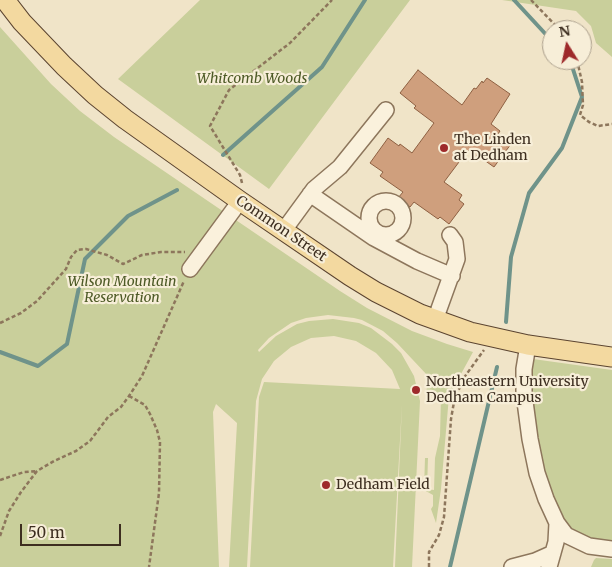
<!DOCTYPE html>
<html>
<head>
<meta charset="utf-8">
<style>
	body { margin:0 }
	#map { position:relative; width:612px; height:567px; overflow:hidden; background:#f0e4c8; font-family:Merriweather,serif }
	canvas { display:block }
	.north { position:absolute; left:542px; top:20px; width:50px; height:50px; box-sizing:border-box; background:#f7eed8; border:1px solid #ada18e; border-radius:50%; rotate:350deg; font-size:14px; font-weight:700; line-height:20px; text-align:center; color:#3d2e20 }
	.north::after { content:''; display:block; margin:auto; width:18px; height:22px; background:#9e2a2b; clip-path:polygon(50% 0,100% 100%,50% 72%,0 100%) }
	.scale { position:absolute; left:20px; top:524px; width:101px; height:22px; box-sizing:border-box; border:2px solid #3d2e20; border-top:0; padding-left:6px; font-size:15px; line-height:18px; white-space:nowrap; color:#3d2e20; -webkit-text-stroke:4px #f7eed8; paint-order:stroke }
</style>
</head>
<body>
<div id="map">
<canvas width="612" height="567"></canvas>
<div class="north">N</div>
<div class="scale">50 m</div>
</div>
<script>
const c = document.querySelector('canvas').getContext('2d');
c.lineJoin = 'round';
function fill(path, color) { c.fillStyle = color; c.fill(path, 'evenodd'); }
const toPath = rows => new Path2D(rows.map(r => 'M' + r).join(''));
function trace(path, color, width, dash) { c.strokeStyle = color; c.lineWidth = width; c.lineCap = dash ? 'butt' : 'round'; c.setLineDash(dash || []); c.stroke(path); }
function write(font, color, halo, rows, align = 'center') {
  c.font = font + ' Merriweather,serif'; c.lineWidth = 4.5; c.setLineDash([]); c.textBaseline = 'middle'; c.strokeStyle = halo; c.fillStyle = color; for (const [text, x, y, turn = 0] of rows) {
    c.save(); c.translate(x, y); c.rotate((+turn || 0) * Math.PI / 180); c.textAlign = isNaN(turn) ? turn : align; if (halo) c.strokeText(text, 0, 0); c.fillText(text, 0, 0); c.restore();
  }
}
fill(toPath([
	[200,0,410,0,269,189,118,79],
	[502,0,612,0,612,57,596,43,591,26,576,11],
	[0,27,51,84,80,111,114,137,340,291,367,308,412,331,447,344,473,352,449,396,441,489,436,523,431,509,433,506,433,495,424,490,425,458,428,458,427,489,434,490,435,458,440,436,441,397,426,395,428,376,397,343,383,331,362,320,354,318,328,315,306,318,291,323,269,338,258,350,259,352,276,336,297,324,309,321,333,319,359,323,371,328,392,344,401,353,414,376,420,401,412,567,395,567,402,404,393,567,250,567,259,397,264,382,400,389,392,370,376,353,356,341,334,336,311,338,291,347,274,361,262,379,256,401,247,567,229,567,237,423,216,404,213,412,219,567,0,567],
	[533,359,612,370,612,543,589,541,573,531,562,522,543,479,533,427,529,364],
	[596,558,612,559,612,567,591,567,594,560]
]), '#c9cf9b');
trace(toPath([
	[514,0,552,41],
	[223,155,322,67,365,0],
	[506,322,511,257,529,193,562,148,582,97,570,60],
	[0,352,38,366,67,344,85,259,128,216,177,190],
	[450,567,497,367]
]), '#6f938a', 4);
const building = toPath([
	[418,70,462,105,474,88,476,89,482,81,483,83,487,78,510,94,491,124,500,131,498,134,511,144,494,167,477,155,476,157,468,150,444,182,462,195,459,200,464,204,449,224,440,217,438,219,414,202,410,207,398,198,403,192,380,176,383,172,370,163,388,138,399,146,400,144,412,153,434,123,414,108,416,106,400,93,418,70]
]);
fill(building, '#cf9f7d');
trace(building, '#8d5f41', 1);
const minor = toPath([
	[310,194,374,238,417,261,452,276],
	'369 218a17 17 0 1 1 34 0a17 17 0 1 1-34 0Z',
	[284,230,314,189,340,167,386,110],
	[190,269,240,201],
	[435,320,457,259,455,242,450,235],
	[528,345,524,369,524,394,530,439,537,473,546,499,557,523,566,535,589,546,612,549],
	[512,567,535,561,553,553],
	[549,567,556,542,557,523]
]);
const major = toPath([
	[5,0,22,22,64,66,95,95,125,119,240,201,350,276,376,292,420,314,470,332,528,345,612,357]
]);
trace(minor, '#8d765c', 18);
trace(major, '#5b4430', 21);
trace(toPath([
	[531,0,560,30],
	[577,60,582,82,583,105,580,115,589,122,598,126,612,124],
	[242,183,240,175,210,126,229,90,290,43,332,0],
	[0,323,21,313,37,301,66,269,71,257,77,250,86,249,107,255,123,264,142,255,161,252,185,252],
	[129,396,145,405,150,414,157,430,160,442,159,493,149,567],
	[0,480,24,472,37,471],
	[0,536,9,511,21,492,37,471,54,461,76,451,90,441,108,417,121,407,129,396,142,376,184,281],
	[429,567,429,552,439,535,444,517,451,419,454,402,463,379,484,350]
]), '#8d765c', 2.5, [4, 2.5]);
trace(minor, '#faf1dc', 15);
trace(major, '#f3d9a0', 19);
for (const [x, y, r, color] of [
	[444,148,5,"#9e2a2b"],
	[416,390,5,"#9e2a2b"],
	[326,485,5,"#9e2a2b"]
]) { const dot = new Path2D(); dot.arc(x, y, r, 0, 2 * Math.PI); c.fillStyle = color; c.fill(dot); trace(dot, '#f7eed8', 2); }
write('italic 14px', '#4d5a26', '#f7eed8', [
	["Whitcomb Woods",252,79],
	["Wilson Mountain",122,282],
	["Reservation",122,298]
]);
write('14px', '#3d2e20', '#f7eed8', [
	["The Linden",454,140],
	["at Dedham",454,156],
	["Northeastern University",426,382],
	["Dedham Campus",426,398],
	["Dedham Field",336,485]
], 'left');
write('14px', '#3d2e20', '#f7eed8', [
	["Common Street",281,229,34]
]);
</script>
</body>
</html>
